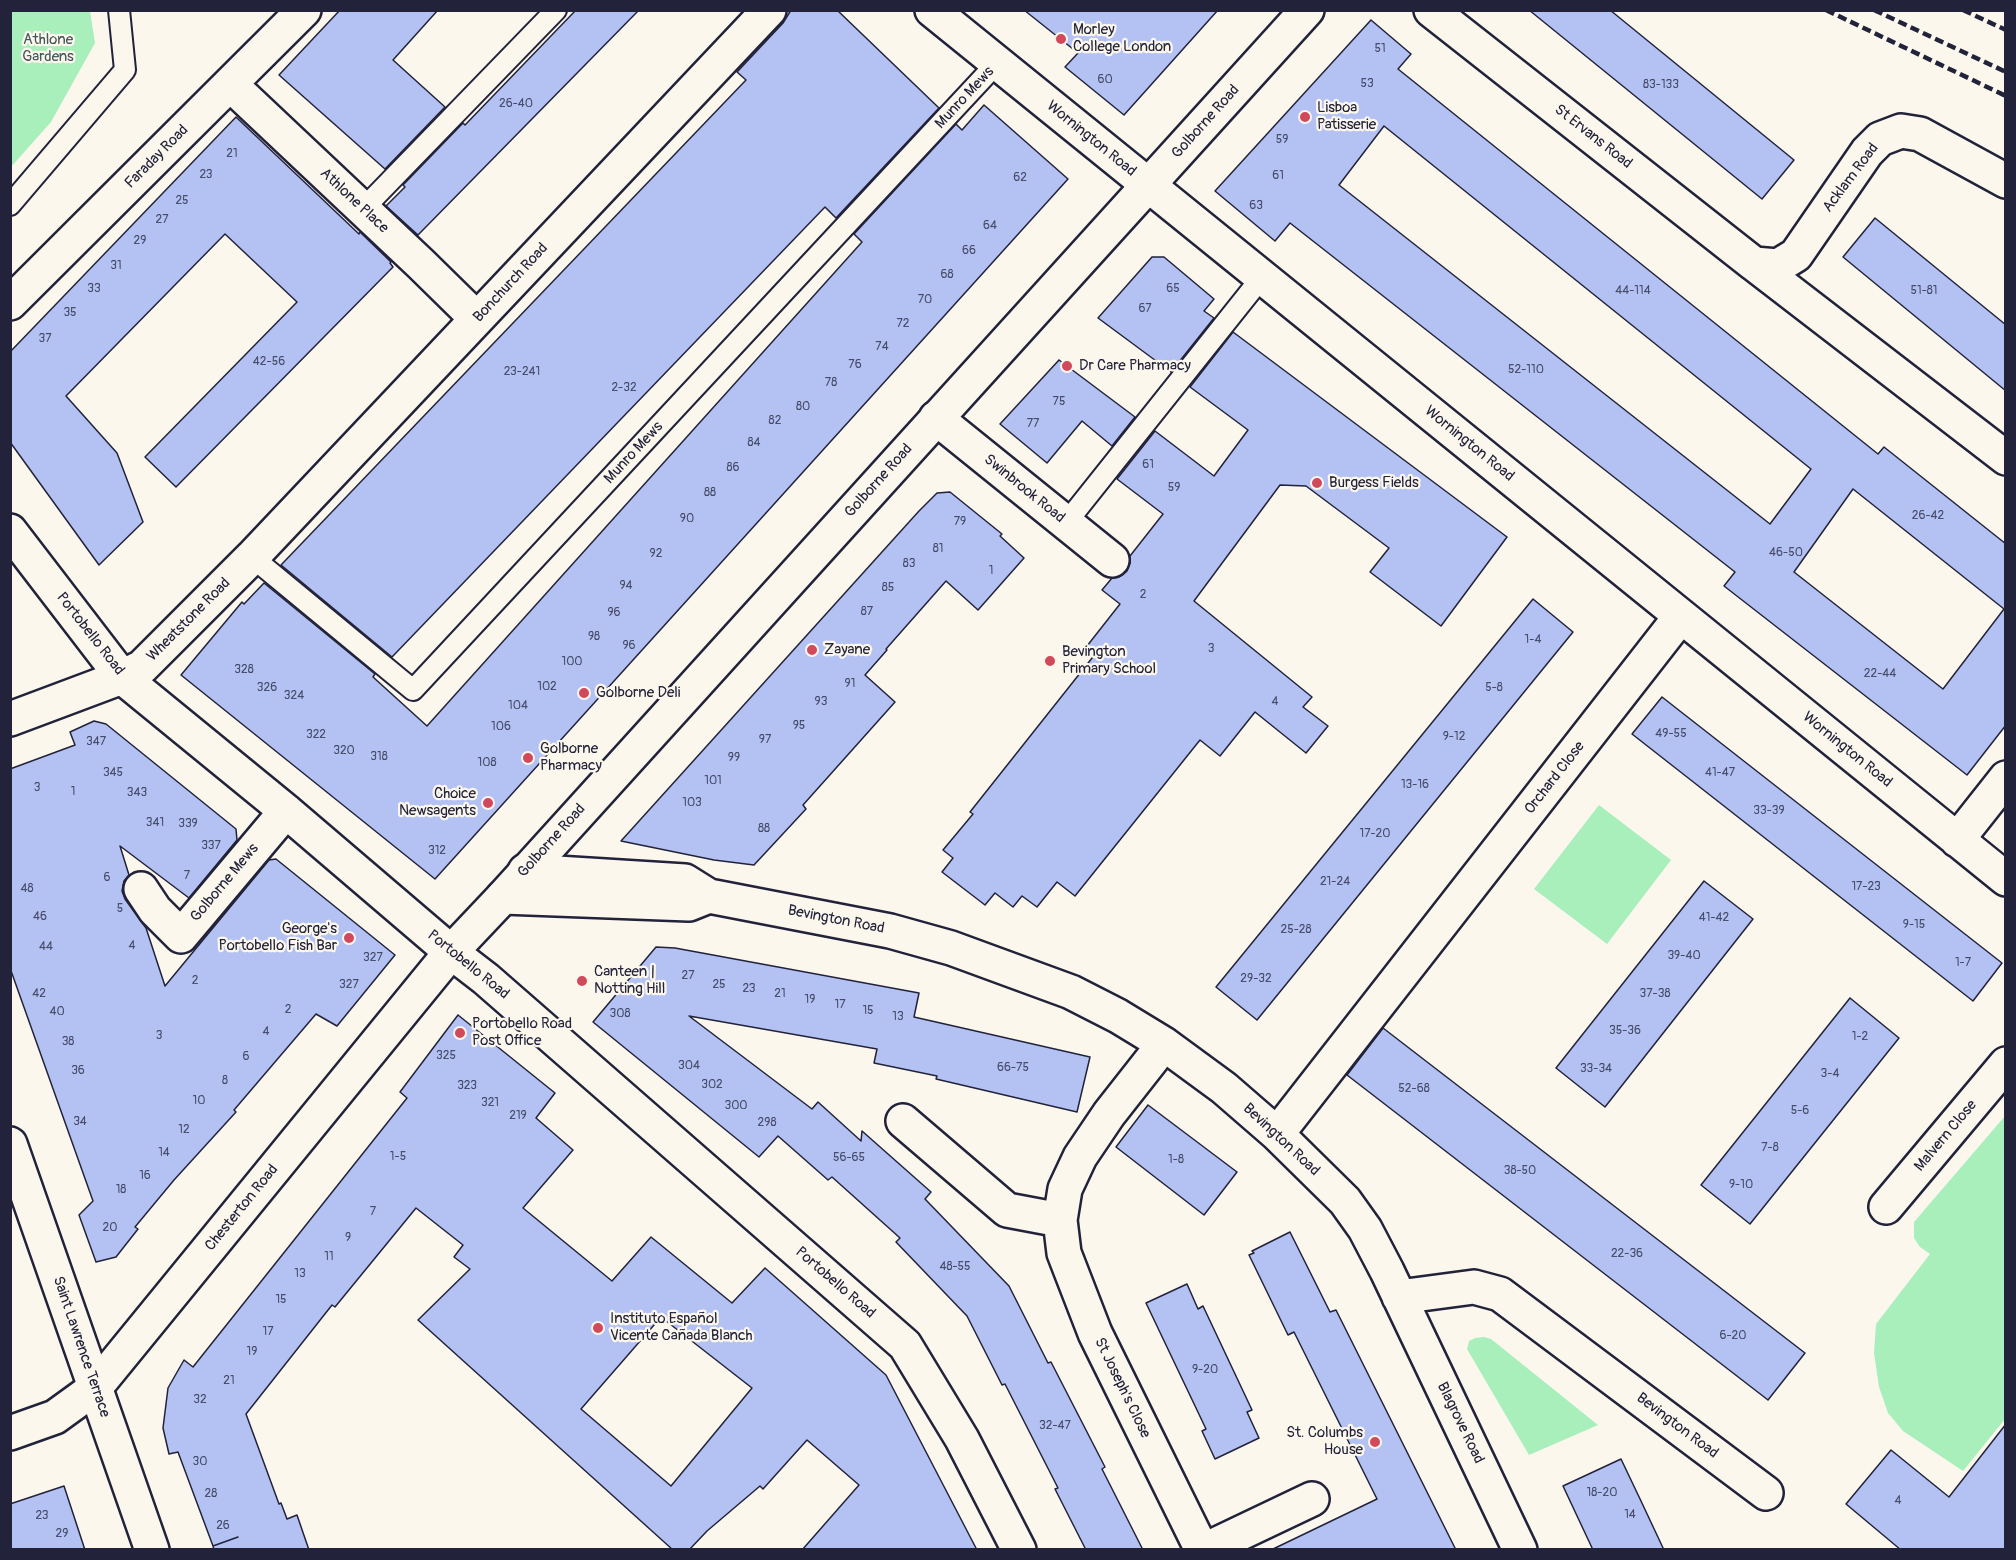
<!DOCTYPE html>
<html>
<head>
<meta charset="utf-8">
<style>
	body { margin:0 }
	#map { position:relative; width:2016px; height:1560px; overflow:hidden; background:#fbf7ec; font-family:Pangolin,sans-serif }
	canvas { display:block }
	.frame { position:absolute; inset:0; border:12px solid #22223b; pointer-events:none }
</style>
</head>
<body>
<div id="map">
<canvas width="2016" height="1560"></canvas>
<div class="frame"></div>
</div>
<script>
const c = document.querySelector('canvas').getContext('2d');
c.lineJoin = 'round';
function fill(path, color) { c.fillStyle = color; c.fill(path, 'evenodd'); }
const toPath = rows => new Path2D(rows.map(r => 'M' + r).join(''));
function trace(path, color, width, dash) { c.strokeStyle = color; c.lineWidth = width; c.lineCap = dash ? 'butt' : 'round'; c.setLineDash(dash || []); c.stroke(path); }
function write(font, color, halo, rows, align = 'center') {
  c.font = font + ' Pangolin,sans-serif'; c.lineWidth = 4.5; c.setLineDash([]); c.textBaseline = 'middle'; c.strokeStyle = halo; c.fillStyle = color; for (const [text, x, y, turn = 0] of rows) {
    c.save(); c.translate(x, y); c.rotate((+turn || 0) * Math.PI / 180); c.textAlign = isNaN(turn) ? turn : align; if (halo) c.strokeText(text, 0, 0); c.fillText(text, 0, 0); c.restore();
  }
}
fill(toPath([
	[11,10,90,11,95,43,51,122,11,167],
	[1599,805,1671,860,1607,944,1534,889],
	[2005,1116,2005,1419,1963,1471,1903,1431,1888,1413,1879,1387,1874,1353,1876,1324,1930,1254,1920,1247,1914,1238,1914,1222],
	[1484,1337,1491,1339,1598,1425,1529,1455,1467,1349,1469,1341,1475,1338]
]), '#a9efbb');
const building = toPath([
	[340,10,438,10,393,60,445,107,385,169,279,75,340,10],
	[576,10,639,10,418,235,386,206,405,187,403,185,463,123,465,125,576,10],
	[791,10,837,10,939,108,836,218,825,207,392,657,281,565,746,80,737,72,783,23,791,10],
	[1024,10,1218,10,1124,115,1065,67,1078,53,1024,10],
	[1529,10,1610,10,1794,160,1762,199,1529,10],
	[1371,20,1411,54,1398,69,1878,454,1884,447,2006,544,2006,725,1967,775,1724,586,1735,572,1290,223,1275,241,1215,191,1371,20],
	[1384,126,1811,469,1770,524,1339,185,1384,126],
	[1853,489,2004,609,1943,689,1794,572,1853,489],
	[984,105,1068,179,435,879,181,675,242,602,244,604,264,583,375,674,373,677,427,726,862,242,854,234,956,124,962,130,984,105],
	[236,117,359,234,360,232,391,262,390,263,393,267,176,487,145,457,297,302,225,234,66,396,117,453,143,522,99,565,10,442,10,352,236,117],
	[1875,218,2006,325,2006,391,1843,257,1875,218],
	[1152,257,1164,257,1214,299,1204,311,1214,318,1171,372,1098,318,1152,257],
	[1233,332,1507,537,1441,626,1370,572,1389,548,1306,486,1280,485,1194,601,1312,697,1303,707,1328,726,1306,753,1255,712,1220,756,1200,740,1075,896,1057,882,1037,907,1022,896,1013,907,995,893,985,905,942,872,953,858,943,850,973,814,970,812,1096,653,1087,646,1120,604,1102,590,1112,578,1119,577,1127,571,1130,563,1130,556,1163,514,1117,479,1155,431,1214,476,1248,430,1190,387,1233,332],
	[1059,360,1135,417,1112,446,1082,421,1047,463,1000,424,1059,360],
	[950,492,1002,534,1000,536,1024,558,978,610,946,581,886,649,887,650,865,675,895,702,803,805,806,809,754,865,714,860,621,841,919,511,937,493,950,492],
	[1533,599,1573,632,1257,1020,1216,987,1533,599],
	[1662,697,2002,963,1973,1001,1632,734,1662,697],
	[94,721,106,724,236,829,237,840,189,898,120,846,129,875,124,881,122,891,125,899,146,928,165,986,269,860,276,859,395,955,337,1026,316,1014,234,1110,236,1112,174,1180,135,1227,138,1229,116,1257,96,1262,79,1215,93,1201,10,968,10,769,75,745,70,732,94,721],
	[1704,881,1753,919,1605,1107,1556,1068,1704,881],
	[656,947,675,948,919,993,914,1017,1090,1057,1077,1112,936,1079,937,1076,874,1063,877,1049,689,1016,812,1109,818,1102,861,1141,862,1131,931,1192,925,1199,1009,1286,1048,1363,1051,1362,1105,1467,1102,1469,1143,1550,1086,1550,1055,1489,1058,1488,1005,1384,1002,1385,967,1316,896,1242,900,1238,832,1177,828,1180,778,1136,759,1157,593,1022,656,947],
	[1850,998,1899,1038,1750,1224,1701,1185,1850,998],
	[458,1015,555,1093,536,1118,573,1150,523,1208,612,1281,651,1237,732,1303,765,1268,886,1375,977,1550,802,1550,859,1485,807,1440,763,1489,760,1486,707,1531,689,1550,673,1550,418,1320,470,1269,454,1257,463,1245,416,1208,335,1307,332,1305,246,1414,279,1504,281,1503,287,1519,297,1515,309,1550,214,1550,213,1546,238,1537,213,1546,178,1452,169,1454,163,1428,168,1388,184,1360,193,1367,407,1098,400,1092,458,1015],
	[661,1317,752,1388,671,1486,581,1409,661,1317],
	[1383,1028,1805,1353,1768,1400,1347,1075,1383,1028],
	[1148,1105,1237,1172,1204,1215,1116,1147,1148,1105],
	[1290,1232,1330,1312,1336,1310,1456,1550,1271,1550,1377,1499,1294,1332,1288,1335,1249,1255,1254,1253,1252,1251,1290,1232],
	[1187,1284,1198,1309,1203,1306,1252,1410,1247,1412,1259,1438,1215,1459,1202,1431,1206,1429,1146,1303,1187,1284],
	[2006,1424,2006,1550,1901,1550,1846,1504,1891,1450,1949,1497,2006,1424],
	[1621,1459,1641,1501,1664,1550,1593,1550,1563,1486,1621,1459],
	[64,1486,85,1550,10,1550,10,1504,64,1486]
]);
fill(building, '#b3c2f2');
trace(building, '#22223b', 1.5);
const lane = toPath([
	[10,205,125,70,119,10],
	[363,209,556,10],
	[1066,523,1262,277],
	[252,557,413,690,997,63]
]);
const street = toPath([
	[932,10,2006,879],
	[1431,10,1754,264,1778,266,1796,255,1867,152,1880,139,1901,131,1920,134,2006,181],
	[230,84,421,264,477,319],
	[1754,264,2006,458],
	[10,303,304,10],
	[936,418,1112,560],
	[10,531,122,677,286,811,451,952,486,979,905,1345,962,1439,1019,1550],
	[10,719,122,677,142,667,252,557,769,10],
	[1957,840,2006,778],
	[525,871,685,881,709,896,890,931,951,948,1071,992,1118,1016,1164,1044,1224,1088,1277,1134,1345,1201,1365,1229,1387,1271,1520,1550],
	[141,889,155,910,181,936,286,811],
	[503,897,689,904,709,896],
	[1164,1044,1109,1114,1080,1157,1065,1189,1060,1220,1064,1253,1095,1333,1202,1550],
	[903,1121,1007,1210,1060,1220],
	[1277,1134,1681,616],
	[10,1144,152,1550],
	[1886,1207,2006,1064],
	[1399,1297,1474,1287,1500,1294,1766,1493],
	[1205,1550,1312,1499]
]);
const secondary = toPath([
	[10,1433,55,1417,95,1388,451,952,503,897,1307,10]
]);
trace(lane, '#22223b', 24);
trace(street, '#22223b', 38);
trace(secondary, '#22223b', 38);
trace(lane, '#fbf7ec', 20);
trace(street, '#fbf7ec', 33);
trace(secondary, '#fbf7ec', 33);
trace(toPath([
	[1826,10,2006,96],
	[1874,10,2006,72],
	[1963,10,2006,30]
]), '#22223b', 4.5, [9, 4.5]);
for (const [x, y, r, color] of [
	[1061,39,6,"#d1495b"],
	[1305,117,6,"#d1495b"],
	[1067,366,6,"#d1495b"],
	[1317,483,6,"#d1495b"],
	[812,650,6,"#d1495b"],
	[1050,661,6,"#d1495b"],
	[584,693,6,"#d1495b"],
	[528,758,6,"#d1495b"],
	[488,803,6,"#d1495b"],
	[349,938,6,"#d1495b"],
	[582,981,6,"#d1495b"],
	[460,1033,6,"#d1495b"],
	[598,1328,6,"#d1495b"],
	[1375,1442,6,"#d1495b"]
]) { const dot = new Path2D(); dot.arc(x, y, r, 0, 2 * Math.PI); c.fillStyle = color; c.fill(dot); trace(dot, '#fbf7ec', 2); }
write('12px', '#464a69', null, [
	["51",1380,49],
	["60",1105,80],
	["53",1367,84],
	["83-133",1661,85],
	["26-40",516,104],
	["59",1282,140],
	["21",232,154],
	["23",206,175],
	["61",1278,176],
	["62",1020,178],
	["25",182,201],
	["63",1256,206],
	["27",162,220],
	["64",990,226],
	["29",140,241],
	["66",969,251],
	["31",116,266],
	["68",947,275],
	["33",94,289],
	["65",1173,289],
	["44-114",1633,291],
	["51-81",1924,291],
	["70",925,300],
	["67",1145,309],
	["35",70,313],
	["72",903,324],
	["37",45,339],
	["74",882,347],
	["42-56",269,362],
	["76",855,365],
	["52-110",1526,370],
	["23-241",522,372],
	["78",831,383],
	["2-32",624,388],
	["75",1059,402],
	["80",803,407],
	["82",775,421],
	["77",1033,424],
	["84",754,443],
	["61",1148,465],
	["86",733,468],
	["59",1174,488],
	["88",710,493],
	["26-42",1928,516],
	["90",687,519],
	["79",960,522],
	["81",938,549],
	["46-50",1786,553],
	["92",656,554],
	["83",909,564],
	["1",991,571],
	["94",626,586],
	["85",888,588],
	["2",1143,595],
	["87",867,612],
	["96",614,613],
	["98",594,637],
	["1-4",1533,640],
	["96",629,646],
	["3",1211,649],
	["100",572,662],
	["328",244,670],
	["22-44",1880,674],
	["91",850,684],
	["102",547,687],
	["326",267,688],
	["5-8",1494,688],
	["324",294,696],
	["93",821,702],
	["4",1275,702],
	["104",518,706],
	["95",799,726],
	["106",501,727],
	["49-55",1671,734],
	["322",316,735],
	["9-12",1454,737],
	["97",765,740],
	["347",96,742],
	["320",344,751],
	["318",379,757],
	["99",734,758],
	["108",487,763],
	["345",113,773],
	["41-47",1720,773],
	["101",713,781],
	["13-16",1415,785],
	["3",37,788],
	["1",73,792],
	["343",137,793],
	["103",692,803],
	["33-39",1769,811],
	["341",155,823],
	["339",188,824],
	["88",764,829],
	["17-20",1375,834],
	["337",211,846],
	["312",437,851],
	["7",187,876],
	["6",107,878],
	["21-24",1335,882],
	["17-23",1866,887],
	["48",27,889],
	["5",120,909],
	["46",40,917],
	["41-42",1714,918],
	["9-15",1914,925],
	["25-28",1296,930],
	["4",132,946],
	["44",46,947],
	["39-40",1684,956],
	["327",373,958],
	["1-7",1963,963],
	["27",688,976],
	["29-32",1256,979],
	["2",195,981],
	["327",349,985],
	["25",719,985],
	["23",749,989],
	["42",39,994],
	["21",780,994],
	["37-38",1655,994],
	["19",810,1000],
	["17",840,1005],
	["2",288,1010],
	["15",868,1011],
	["40",57,1012],
	["308",620,1014],
	["13",898,1017],
	["35-36",1625,1031],
	["4",266,1032],
	["3",159,1036],
	["1-2",1860,1037],
	["38",68,1042],
	["325",446,1056],
	["6",246,1057],
	["304",689,1066],
	["66-75",1013,1068],
	["33-34",1596,1069],
	["36",78,1071],
	["3-4",1830,1074],
	["8",225,1081],
	["302",712,1085],
	["323",467,1086],
	["52-68",1414,1089],
	["10",199,1101],
	["321",490,1103],
	["300",736,1106],
	["5-6",1800,1111],
	["219",518,1116],
	["34",80,1122],
	["298",767,1123],
	["12",184,1130],
	["7-8",1770,1148],
	["14",164,1153],
	["1-5",398,1157],
	["56-65",849,1158],
	["1-8",1176,1160],
	["38-50",1520,1171],
	["16",145,1176],
	["9-10",1741,1185],
	["18",121,1190],
	["7",373,1212],
	["20",110,1228],
	["9",348,1238],
	["22-36",1627,1254],
	["11",329,1257],
	["48-55",955,1267],
	["13",300,1274],
	["15",281,1300],
	["17",268,1332],
	["6-20",1733,1336],
	["19",252,1352],
	["9-20",1205,1370],
	["21",229,1381],
	["32",200,1400],
	["32-47",1055,1426],
	["30",200,1462],
	["18-20",1602,1493],
	["28",211,1494],
	["4",1898,1501],
	["14",1630,1515],
	["23",42,1516],
	["26",223,1526],
	["29",62,1534]
]);
write('15px', '#22223b', '#fbf7ec', [
	["Morley",1073,30],
	["College London",1073,47],
	["Lisboa",1317,108],
	["Patisserie",1317,125],
	["Dr Care Pharmacy",1079,366],
	["Burgess Fields",1329,483],
	["Zayane",824,650],
	["Bevington",1062,652],
	["Primary School",1062,669],
	["Golborne Deli",596,693],
	["Golborne",540,749],
	["Pharmacy",540,766],
	["Choice",476,794,"right"],
	["Newsagents",476,811,"right"],
	["George's",337,929,"right"],
	["Portobello Fish Bar",337,946,"right"],
	["Canteen |",594,972],
	["Notting Hill",594,989],
	["Portobello Road",472,1024],
	["Post Office",472,1041],
	["Instituto Español",610,1319],
	["Vicente Cañada Blanch",610,1336],
	["St. Columbs",1363,1433,"right"],
	["House",1363,1450,"right"]
], 'left');
write('15px', '#44555b', '#fbf7ec', [
	["Athlone",48,40],
	["Gardens",48,57]
]);
write('15px', '#22223b', '#fbf7ec', [
	["Munro Mews",965,98,-47],
	["Golborne Road",1206,122,-48],
	["St Ervans Road",1593,137,38],
	["Wornington Road",1091,139,39],
	["Faraday Road",157,157,-45],
	["Acklam Road",1851,178,-53],
	["Athlone Place",354,201,43],
	["Bonchurch Road",511,283,-47],
	["Wornington Road",1469,444,39],
	["Munro Mews",634,453,-47],
	["Golborne Road",879,481,-48],
	["Swinbrook Road",1024,489,39],
	["Wheatstone Road",189,620,-45],
	["Portobello Road",90,634,52],
	["Wornington Road",1847,750,39],
	["Orchard Close",1555,778,-52],
	["Golborne Road",552,841,-48],
	["Golborne Mews",225,883,-50],
	["Bevington Road",836,920,11],
	["Portobello Road",468,965,39],
	["Malvern Close",1946,1136,-50],
	["Bevington Road",1281,1140,43],
	["Chesterton Road",242,1208,-51],
	["Portobello Road",835,1283,41],
	["Saint Lawrence Terrace",81,1347,71],
	["St Joseph's Close",1122,1388,64],
	["Blagrove Road",1460,1423,64],
	["Bevington Road",1677,1426,37]
]);
</script>
</body>
</html>
